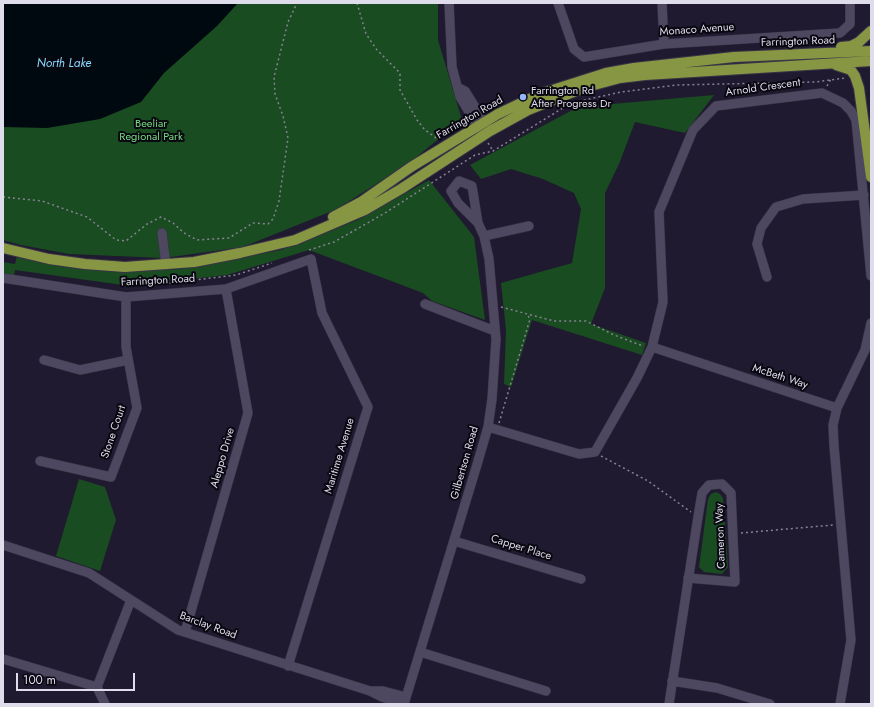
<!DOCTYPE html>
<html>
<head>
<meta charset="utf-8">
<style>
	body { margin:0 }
	#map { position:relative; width:874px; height:707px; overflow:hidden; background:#201a30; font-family:Jost,sans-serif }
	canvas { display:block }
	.frame { position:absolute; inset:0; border:4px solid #dfdceb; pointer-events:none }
	.scale { position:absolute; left:16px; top:673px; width:119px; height:18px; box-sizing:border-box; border:2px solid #dfdceb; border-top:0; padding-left:5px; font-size:12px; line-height:14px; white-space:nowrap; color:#dfdceb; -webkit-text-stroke:3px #090710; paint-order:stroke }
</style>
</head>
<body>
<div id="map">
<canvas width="874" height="707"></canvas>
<div class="frame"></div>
<div class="scale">100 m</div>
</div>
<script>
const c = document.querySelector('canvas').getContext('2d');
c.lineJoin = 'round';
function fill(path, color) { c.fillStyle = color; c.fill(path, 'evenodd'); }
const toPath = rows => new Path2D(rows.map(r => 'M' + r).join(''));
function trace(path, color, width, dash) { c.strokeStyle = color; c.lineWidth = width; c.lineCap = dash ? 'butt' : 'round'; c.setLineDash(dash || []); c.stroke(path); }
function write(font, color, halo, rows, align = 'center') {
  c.font = font + ' Jost,sans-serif'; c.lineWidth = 4; c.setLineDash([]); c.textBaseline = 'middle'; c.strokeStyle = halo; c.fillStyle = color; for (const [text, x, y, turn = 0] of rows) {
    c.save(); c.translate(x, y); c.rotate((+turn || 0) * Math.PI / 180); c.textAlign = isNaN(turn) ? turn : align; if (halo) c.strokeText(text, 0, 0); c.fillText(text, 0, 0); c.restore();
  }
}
fill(toPath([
	[3,3,438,3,438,40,462,120,409,163,337,209,243,247,164,258,69,254,21,245,3,240],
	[714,95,685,133,635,122,619,164,605,193,605,288,591,324,646,343,642,355,532,320,511,387,504,384,506,330,501,283,572,263,581,209,574,193,543,179,511,169,481,179,470,165,578,107],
	[429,180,474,237,485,320,432,301,423,293,309,250,227,275,130,286,15,270,14,276,3,274,3,262,15,264,17,256,59,266,128,271,178,269,281,250,358,220],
	[79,479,105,487,116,520,100,571,56,556],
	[716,492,720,494,723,498,728,567,722,574,704,572,699,567,708,499,711,494]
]), '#194c20');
fill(toPath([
	[3,3,238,3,217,26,164,73,141,102,100,119,47,128,3,127]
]), '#00090f');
const minor = toPath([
	[449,3,452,67,460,97,481,132],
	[558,3,574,49,584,57,664,44,840,33,850,24,850,3],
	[662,3,664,44],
	[459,88,465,91,488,128],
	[162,233,166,265],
	[484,236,529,226],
	[767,277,757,244,761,228,776,207,803,199,864,195],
	[3,278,126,297,226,289,311,259,322,313,368,407,288,666],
	[425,304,495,331],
	[652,347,663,302,659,212,693,130,716,106,822,93,843,103,851,111,856,120,871,276],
	[44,360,80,370,128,360],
	[837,408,865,350,871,323],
	[488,427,579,454,595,452,637,378,652,347,837,408,833,425,834,446,851,640,840,704],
	[40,461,111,477,137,408,126,347,126,297],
	[454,541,581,579],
	[3,545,89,573,178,630,370,691,382,697,404,704,476,468,488,427,492,399,496,339,489,259,484,236,478,223,472,186,459,181,451,191,458,203,478,223],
	[185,632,248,413,226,289],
	[420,652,546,691],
	[3,659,97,687],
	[672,681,717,688,770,704],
	[371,691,383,691,406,697],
	[105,704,97,687,131,600],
	[669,704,698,517,702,493,709,485,722,484,731,493,735,582,688,578]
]);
const major = toPath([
	[841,47,851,46,859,42,871,31],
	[836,65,851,70,855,76,859,88,871,177],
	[333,217,361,202,411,167,498,114,540,94,606,73,634,68,734,57,871,51],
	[3,248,49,259,85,264,125,267,194,262,240,253,295,240,365,210,401,189,490,131,528,110,583,88,620,78,645,75,871,61]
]);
trace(minor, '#393446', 10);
trace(major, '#393446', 12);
trace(toPath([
	[357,3,366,34,377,50,398,71,400,74,400,90,417,120,425,130,435,137,437,141],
	[827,86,831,79],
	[488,143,493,151],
	[3,197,42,201,87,217,116,240,126,241,147,224,161,217,173,223,184,233,197,240,229,238,253,223,268,224,273,219,279,201,288,138,283,116,275,94,274,77,288,22,297,3],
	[309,250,334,242,385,213,475,155,493,151,571,103,621,92,677,85,815,82,845,78],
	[154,285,236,275,272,263],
	[501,307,554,321,586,321,614,335,643,346],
	[499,423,530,319,527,314],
	[601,456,648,481,691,512],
	[741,533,833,525]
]), '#868294', 1.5, [2, 3]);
trace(minor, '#4d4760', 9);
trace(major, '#879643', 10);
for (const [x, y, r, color] of [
	[523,97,4,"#94b7fd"]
]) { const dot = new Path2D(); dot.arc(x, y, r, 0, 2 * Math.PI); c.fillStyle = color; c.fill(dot); trace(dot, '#090710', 1.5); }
write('11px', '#dfdceb', '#090710', [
	["Monaco Avenue",697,30,-4],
	["Farrington Road",798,42,-2],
	["Arnold Crescent",763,88,-8],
	["Farrington Road",470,118,-30],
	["Farrington Road",158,281,-3],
	["McBeth Way",780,377,18],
	["Stone Court",114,432,-71],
	["Maritime Avenue",340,456,-73],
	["Aleppo Drive",223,458,-74],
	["Gilbertson Road",465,463,-74],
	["Cameron Way",721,536,-92],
	["Capper Place",521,548,17],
	["Barclay Road",208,626,20]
]);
write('11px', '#dfdceb', '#090710', [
	["Farrington Rd",531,91],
	["After Progress Dr",531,104]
], 'left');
write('11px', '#77dd81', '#090710', [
	["Beeliar",151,124],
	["Regional Park",151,137]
]);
write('italic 12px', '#88dafe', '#090710', [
	["North Lake",64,64]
]);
</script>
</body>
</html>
